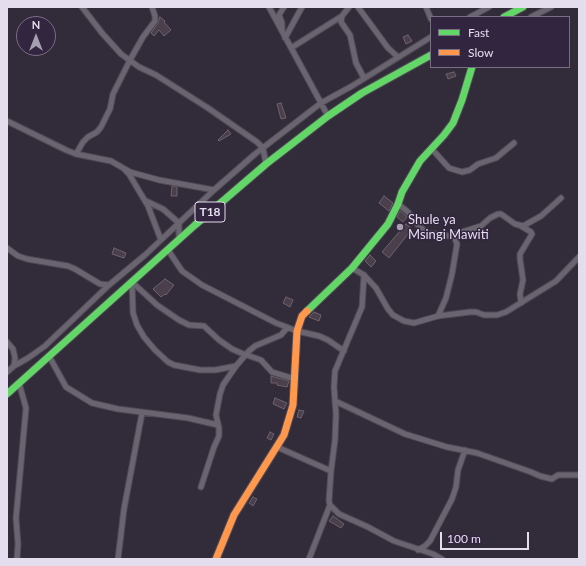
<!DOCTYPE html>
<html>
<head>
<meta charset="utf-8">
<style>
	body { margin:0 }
	#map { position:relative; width:586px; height:566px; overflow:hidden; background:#322b39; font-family:Lato,sans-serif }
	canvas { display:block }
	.frame { position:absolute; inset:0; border:8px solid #e4ddee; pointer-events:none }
	.legend { position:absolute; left:430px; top:16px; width:140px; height:52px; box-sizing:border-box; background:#32253f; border:1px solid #796f85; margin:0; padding:5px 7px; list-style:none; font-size:12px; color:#e4ddee }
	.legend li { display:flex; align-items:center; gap:8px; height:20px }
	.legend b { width:20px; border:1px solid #796f85 }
	.north { position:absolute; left:16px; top:16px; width:40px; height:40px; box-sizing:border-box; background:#32253f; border:1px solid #796f85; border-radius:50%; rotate:0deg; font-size:11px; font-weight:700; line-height:16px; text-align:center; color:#e4ddee }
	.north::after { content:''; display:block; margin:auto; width:14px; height:18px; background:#a69faf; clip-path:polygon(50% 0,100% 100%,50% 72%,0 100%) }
	.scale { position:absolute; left:440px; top:532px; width:89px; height:18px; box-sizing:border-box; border:2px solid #e4ddee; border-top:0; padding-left:5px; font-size:12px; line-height:14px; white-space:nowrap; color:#e4ddee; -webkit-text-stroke:3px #32253f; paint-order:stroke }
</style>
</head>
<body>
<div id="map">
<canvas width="586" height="566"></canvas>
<div class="frame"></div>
<ul class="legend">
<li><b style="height:5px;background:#63d668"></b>Fast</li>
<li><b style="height:5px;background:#ff974d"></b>Slow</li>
</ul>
<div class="north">N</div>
<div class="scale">100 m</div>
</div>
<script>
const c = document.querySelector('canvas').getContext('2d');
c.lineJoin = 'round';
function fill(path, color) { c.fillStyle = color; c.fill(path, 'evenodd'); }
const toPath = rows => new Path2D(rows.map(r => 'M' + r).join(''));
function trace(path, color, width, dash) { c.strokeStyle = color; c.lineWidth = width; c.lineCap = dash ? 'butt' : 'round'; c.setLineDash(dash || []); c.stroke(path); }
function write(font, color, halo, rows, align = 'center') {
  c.font = font + ' Lato,sans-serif'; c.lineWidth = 3; c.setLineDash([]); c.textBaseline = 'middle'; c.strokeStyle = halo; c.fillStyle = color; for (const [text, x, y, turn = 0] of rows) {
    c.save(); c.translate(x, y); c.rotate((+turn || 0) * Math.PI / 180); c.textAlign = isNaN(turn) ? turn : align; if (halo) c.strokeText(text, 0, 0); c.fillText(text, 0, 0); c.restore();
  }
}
const building = toPath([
	[160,17,165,21,164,22,171,30,164,36,159,30,154,36,151,33,158,23,160,17],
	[408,35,412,41,406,44,403,37,408,35],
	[454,72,456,76,448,79,446,74,454,72],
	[281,103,286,118,281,119,277,104,281,103],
	[228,130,231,134,219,141,218,140,228,130],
	[172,186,177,187,177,196,171,196,172,186],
	[384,196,393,203,389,211,379,203,384,196],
	[400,211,407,217,403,222,397,217,400,211],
	[406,224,412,229,389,258,382,252,406,224],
	[114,248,126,253,124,258,112,254,114,248],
	[370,255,376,261,371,267,365,261,370,255],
	[165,279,174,285,166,295,165,294,161,297,153,289,165,279],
	[286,297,293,300,290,307,283,303,286,297],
	[314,312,321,315,319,321,309,317,314,312],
	[271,376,289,381,287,387,277,385,277,383,271,383,271,376],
	[275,398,287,403,284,409,273,404,275,398],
	[299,410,304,411,301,418,297,417,299,410],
	[270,432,274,434,271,440,267,438,270,432],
	[253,497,257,499,253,506,249,503,253,497],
	[333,516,344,524,341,528,329,521,333,516]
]);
fill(building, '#4a3f4b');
trace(building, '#6c636d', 1);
const street = toPath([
	[82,7,102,33,121,54,139,67,156,75,208,108,257,142,263,148,266,164],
	[269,7,328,116],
	[349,7,342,16,341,22,350,35,356,63,364,78],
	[358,7,388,48,398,57],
	[426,7,431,19],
	[470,17,489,7],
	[531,17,551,7],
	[282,30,282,23,279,15,284,7],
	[285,38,302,7],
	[291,48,342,16],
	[7,121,66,150,76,154,111,161,130,172,159,180,214,190],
	[431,148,449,168,462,172,470,170,478,164,496,158,514,143],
	[76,154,83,142,88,137,97,132,101,127,110,109,113,94,130,60,143,37,155,21,155,16,152,7],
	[125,170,129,174,148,206,161,240],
	[146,201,163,209,179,223,179,238],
	[398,204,408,212,418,225,427,233,449,236,481,226,490,218,498,214,501,214,515,224,523,226,541,216,561,198],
	[7,248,18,256,27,259,68,266,75,269,100,284,109,285],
	[168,250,182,271,202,285,276,323,297,331,319,336,328,340,344,351],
	[352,268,364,275,376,288,388,309,393,315,404,321,414,323,438,316,470,312,476,312,484,315,497,315,506,312,556,281,579,257],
	[132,282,157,305,179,320,189,325,204,326,219,340,232,349,241,353,261,360,272,372,295,379],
	[132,282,133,313,137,325,144,337,155,350,168,362,174,365,200,370,215,370,236,366],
	[521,303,520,294,523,280,520,259,520,254,532,234,531,232,521,226],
	[438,316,446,298,452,274,457,244,454,236],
	[7,342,13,349,15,358,14,366,7,372],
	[49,356,66,387,92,403,118,409,188,418,218,425],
	[14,366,28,358,45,346,109,285,145,255,214,190,255,154,321,103,352,86,431,37],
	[335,401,405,434,447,447,477,453,531,472,540,476,552,479,558,475,579,475],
	[277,447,331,471,329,501,330,505,339,514,368,527,394,541,433,554,442,559],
	[331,471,335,440,336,414,334,387,335,371,362,307,364,275],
	[201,487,214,447,219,436,219,428,216,415,220,394,223,385,236,366,249,351,255,346,281,335,287,328],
	[418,550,425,546,430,541,452,499,456,487,458,470,465,450],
	[17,559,18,544,16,518,26,408,19,383],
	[118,559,124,509,142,413],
	[309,559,330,505]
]);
const fast = toPath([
	[504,17,523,7],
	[307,311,352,268,388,224,398,204,402,192,420,161,444,135,453,123,462,100,472,67],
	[7,394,195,225,266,164,328,116,362,93,431,55]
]);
const slow = toPath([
	[216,559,234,515,284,435,293,405,297,331,302,316,307,311]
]);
trace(street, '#4f4955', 7);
trace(fast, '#4f4955', 9);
trace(slow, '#4f4955', 9);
trace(street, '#69646f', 5);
trace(fast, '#63d668', 7);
trace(slow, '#ff974d', 7);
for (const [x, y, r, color] of [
	[400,227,4,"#a69faf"]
]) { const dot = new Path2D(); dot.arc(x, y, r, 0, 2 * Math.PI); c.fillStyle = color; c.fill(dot); trace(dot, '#32253f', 1.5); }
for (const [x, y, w] of [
	[210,212,30]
]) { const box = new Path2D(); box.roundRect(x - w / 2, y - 10, w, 20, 3); c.fillStyle = '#32253f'; c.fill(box); trace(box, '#e4ddee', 1); }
write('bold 12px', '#e4ddee', null, [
	["T18",210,212]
]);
write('13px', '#e4ddee', '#32253f', [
	["Shule ya",408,220],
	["Msingi Mawiti",408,235]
], 'left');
</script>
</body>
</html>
